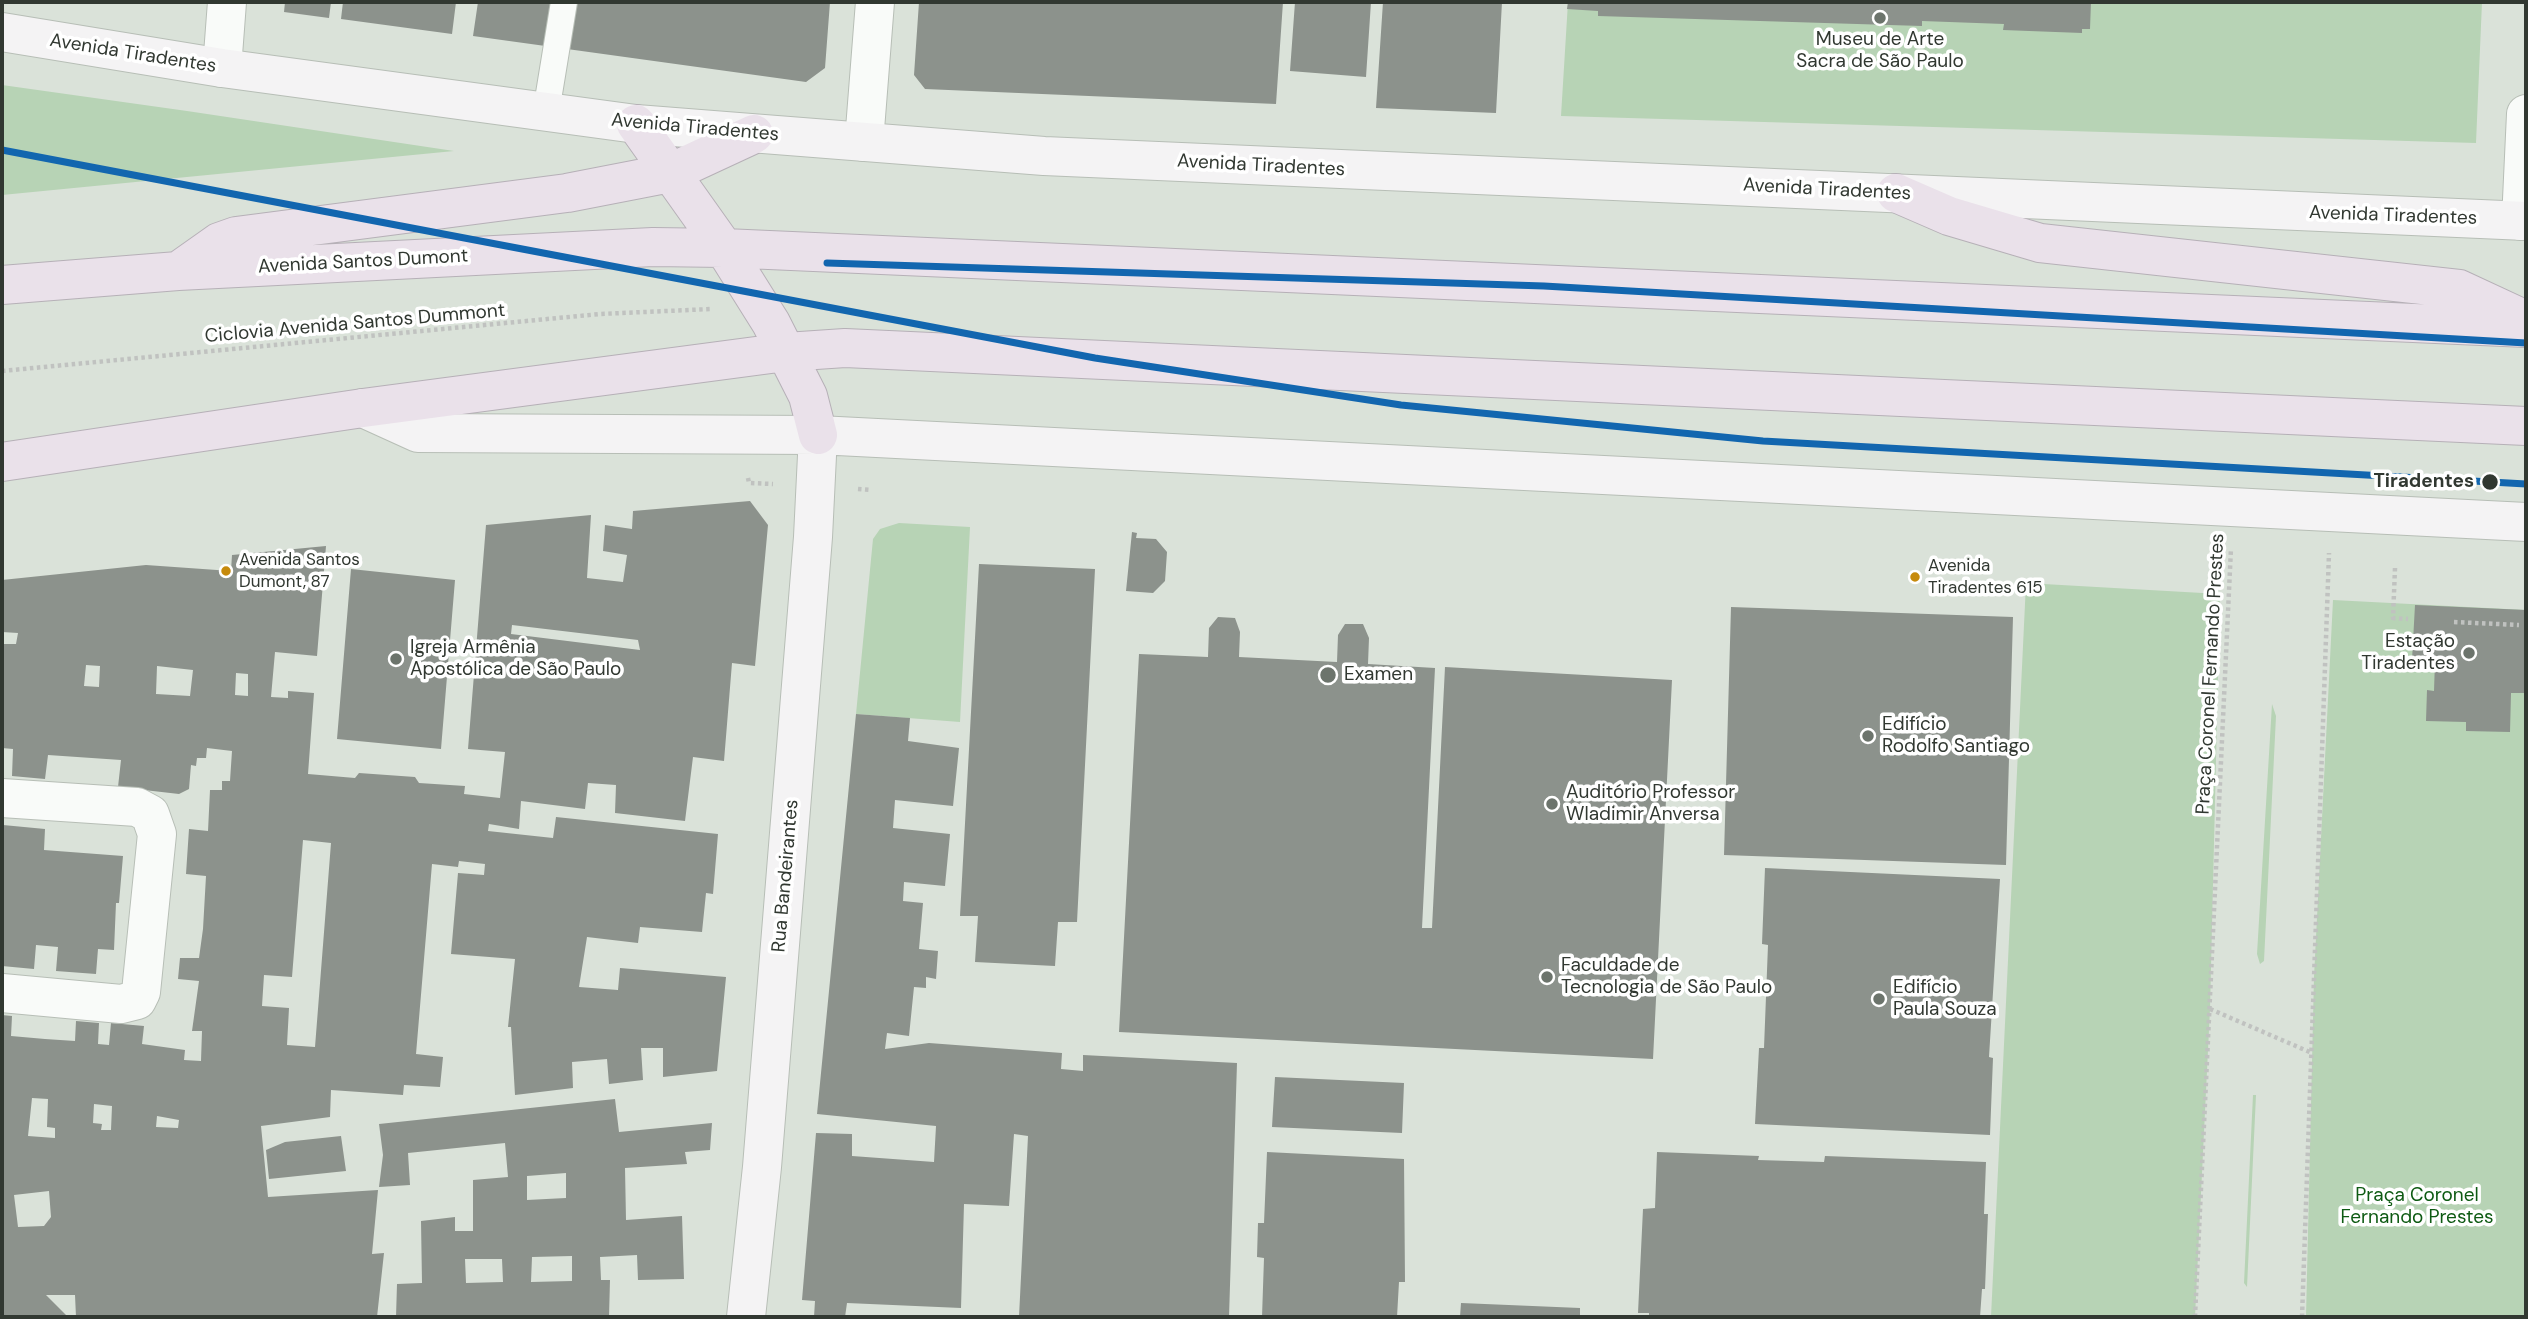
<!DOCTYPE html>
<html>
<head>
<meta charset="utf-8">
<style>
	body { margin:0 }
	#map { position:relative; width:2528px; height:1319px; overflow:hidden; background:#dae2d9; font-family:"DM Sans",sans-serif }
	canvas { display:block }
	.frame { position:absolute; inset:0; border:4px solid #313831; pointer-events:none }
</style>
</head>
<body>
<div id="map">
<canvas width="2528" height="1319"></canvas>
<div class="frame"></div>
</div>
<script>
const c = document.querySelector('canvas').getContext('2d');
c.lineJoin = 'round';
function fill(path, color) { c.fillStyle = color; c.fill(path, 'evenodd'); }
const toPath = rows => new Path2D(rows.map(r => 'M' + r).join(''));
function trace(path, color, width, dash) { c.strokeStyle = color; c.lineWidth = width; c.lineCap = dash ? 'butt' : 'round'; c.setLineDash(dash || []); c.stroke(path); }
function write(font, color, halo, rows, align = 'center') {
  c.font = font + ' "DM Sans",sans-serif'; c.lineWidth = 7; c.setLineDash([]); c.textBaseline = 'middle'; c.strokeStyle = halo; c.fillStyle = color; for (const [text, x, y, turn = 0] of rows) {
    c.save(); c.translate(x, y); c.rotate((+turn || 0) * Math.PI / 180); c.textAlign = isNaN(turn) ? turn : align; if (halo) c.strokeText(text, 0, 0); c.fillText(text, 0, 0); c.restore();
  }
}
fill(toPath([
	[1568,2,2482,2,2476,143,1561,116],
	[2,85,187,111,454,151,2,195],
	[899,523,970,527,960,722,856,714,873,539,880,529],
	[2026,583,2220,594,2210,1009,2195,1317,1991,1317],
	[2333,600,2526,610,2526,1317,2306,1317,2314,977],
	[2272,704,2276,716,2264,961,2260,964,2257,954],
	[2253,1095,2256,1095,2247,1287,2244,1283]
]), '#b7d3b5');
fill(toPath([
	[285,2,331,2,329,18,284,12],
	[343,2,456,2,452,34,341,19],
	[478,2,830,2,825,68,806,82,473,36],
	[919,2,1283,2,1276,104,925,89,914,75],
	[1295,2,1371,2,1366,77,1290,71],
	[1383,2,1502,2,1496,113,1376,108],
	[1568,2,2091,2,2090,29,2082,29,2082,33,2003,30,2004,24,1922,21,1922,26,1598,16,1598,11,1567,9],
	[750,501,768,525,755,666,732,663,724,761,693,757,685,821,615,813,616,785,588,783,585,809,521,801,519,829,489,824,488,831,553,838,556,817,718,834,713,894,706,893,702,932,640,927,638,943,587,937,579,987,618,990,620,968,726,977,717,1071,663,1077,663,1048,641,1048,643,1080,609,1084,607,1059,572,1062,573,1088,515,1095,511,1027,508,1027,515,959,451,954,458,873,484,875,485,864,459,861,458,867,432,864,416,1054,443,1057,440,1087,404,1085,403,1095,331,1090,330,1117,261,1126,268,1197,378,1190,372,1254,384,1253,377,1317,76,1317,75,1295,46,1295,68,1317,2,1317,2,1015,12,1016,11,1036,45,1039,75,1041,76,1021,99,1023,98,1044,109,1045,111,1023,144,1026,142,1044,185,1050,184,1060,201,1061,202,1031,192,1031,199,981,178,979,180,958,199,958,203,929,206,876,186,874,189,829,208,831,210,790,222,790,222,781,230,781,232,751,207,748,206,758,197,758,196,766,191,765,189,789,179,794,118,787,121,760,48,755,45,779,12,776,13,749,2,748,2,644,16,644,18,633,2,632,2,580,146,565,231,571,232,555,326,546,317,656,275,652,271,697,288,698,288,691,314,693,308,774,355,778,359,773,415,777,419,783,465,786,464,794,500,798,505,752,468,749,486,525,591,515,587,578,623,582,627,555,603,551,605,525,632,529,633,511],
	[512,625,638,640,640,650,511,634],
	[86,665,100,666,99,687,84,686],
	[157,666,193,670,190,696,156,694],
	[236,673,248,674,248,696,235,695],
	[303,840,331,843,315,1047,287,1045,289,1008,262,1006,264,975,292,977],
	[32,1098,48,1099,47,1127,55,1128,55,1138,28,1136],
	[94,1104,112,1106,111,1130,101,1130,102,1124,93,1123],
	[157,1116,179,1120,178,1128,156,1127],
	[49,1191,51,1217,44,1226,18,1227,14,1195],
	[1132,532,1137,533,1136,538,1156,539,1167,552,1165,581,1153,593,1126,591],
	[979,564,1095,569,1077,922,1058,922,1055,966,975,962,978,916,960,916],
	[351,569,455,580,441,749,337,739],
	[2415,605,2526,610,2525,693,2511,693,2510,732,2466,731,2466,722,2426,721,2427,690,2434,691,2435,661,2412,660],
	[1731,607,2013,617,2006,865,1724,855],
	[1218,617,1235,618,1240,632,1239,657,1337,662,1338,635,1345,624,1363,624,1369,638,1368,664,1435,668,1422,928,1432,928,1445,667,1672,680,1653,1059,1119,1032,1139,654,1208,657,1209,628],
	[856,714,910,718,908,741,959,748,953,806,895,800,893,828,950,834,945,886,904,882,903,901,923,903,919,949,938,951,936,979,926,977,926,988,914,987,909,1036,887,1033,885,1049,929,1043,1062,1053,1061,1069,1083,1071,1083,1055,1237,1063,1229,1317,1019,1317,1028,1136,1014,1134,1009,1206,964,1204,961,1308,847,1303,845,1317,814,1317,815,1301,802,1300,816,1133,852,1134,852,1156,934,1162,936,1126,817,1114],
	[3,825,45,829,44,850,123,856,119,903,116,903,114,950,98,949,96,974,56,971,58,947,36,945,34,969,2,966],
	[1765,868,2000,879,1989,1057,1993,1058,1990,1135,1755,1124,1759,1048,1764,1048,1768,945,1762,944],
	[1275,1077,1404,1083,1402,1133,1272,1127],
	[615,1099,619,1132,712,1123,710,1150,685,1152,687,1164,625,1168,626,1220,682,1216,684,1279,638,1280,637,1255,600,1257,601,1280,610,1280,609,1317,396,1317,397,1284,422,1283,421,1221,455,1217,455,1231,473,1231,473,1180,508,1177,505,1143,408,1153,410,1185,379,1187,383,1155,379,1124],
	[566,1173,566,1198,527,1200,527,1176],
	[572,1256,572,1281,531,1282,532,1257],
	[465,1259,502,1259,503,1282,466,1283],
	[341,1136,346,1171,269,1179,266,1150,285,1142],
	[1267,1152,1404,1159,1405,1282,1399,1282,1397,1317,1262,1317,1264,1258,1257,1257,1258,1223,1264,1223],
	[1657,1152,1759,1156,1758,1160,1824,1162,1825,1156,1986,1162,1984,1214,1988,1214,1985,1289,1982,1289,1980,1317,1649,1317,1649,1313,1638,1313,1643,1209,1655,1208],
	[1461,1303,1580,1308,1580,1317,1460,1317]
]), '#8c928c');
const lane = toPath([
	[546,112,564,2]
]);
const street = toPath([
	[222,68,227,2],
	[864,142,875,2],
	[2521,221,2526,114],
	[2,798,137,807,150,814,157,834,141,992,137,1000,121,1004,2,993]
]);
const secondary = toPath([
	[2,32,222,68,636,124,1044,156,2526,221],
	[363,408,418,433,818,435,2526,522],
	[746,1317,762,1167,813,537,818,435]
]);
const highway = toPath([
	[636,124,724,248,771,323,808,396,818,435],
	[1896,193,1949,216,2040,243,2459,289,2526,320],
	[178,271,219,242,236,236,567,193,670,173,754,134],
	[2,285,178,271,653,247,724,248,2526,328],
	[2,462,363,408,786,352,845,348,2526,426]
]);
trace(lane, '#b7beb6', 28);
trace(street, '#b7beb6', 40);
trace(secondary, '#b7beb6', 40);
trace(highway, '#b6b0b7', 40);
trace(toPath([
	[2,371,600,314,711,309],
	[748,478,749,483,773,484],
	[858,489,871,490],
	[2395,568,2393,618,2408,619],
	[2454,622,2519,625],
	[2210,1009,2312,1053],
	[2195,1317,2231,548],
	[2302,1317,2329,553]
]), '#c0c2c0', 4.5, [3.5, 3.5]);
trace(lane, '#f9fbf9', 26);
trace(street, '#f9fbf9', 38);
trace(secondary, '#f4f3f4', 38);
trace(highway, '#eae1ea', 38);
trace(toPath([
	[2,150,1095,358,1401,405,1763,441,2526,484],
	[827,263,1544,286,2526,343]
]), '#1266af', 7);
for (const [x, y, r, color] of [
	[1880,18,7,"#6c746c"],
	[2490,482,9,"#313831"],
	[226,571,6,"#c68a0c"],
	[1915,577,6,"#c68a0c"],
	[2469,653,7,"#6c746c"],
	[396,659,7,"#6c746c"],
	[1328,675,9,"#6c746c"],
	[1868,736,7,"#6c746c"],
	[1552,804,7,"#6c746c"],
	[1547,977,7,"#6c746c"],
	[1879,999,7,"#6c746c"]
]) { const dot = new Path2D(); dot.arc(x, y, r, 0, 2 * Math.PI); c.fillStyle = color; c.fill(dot); trace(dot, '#fff', 2.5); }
write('17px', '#313831', '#fff', [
	["Avenida Santos",239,561],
	["Dumont, 87",239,583],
	["Avenida",1928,567],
	["Tiradentes 615",1928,589]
], 'left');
write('19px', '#313831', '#fff', [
	["Museu de Arte",1880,40,"center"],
	["Sacra de São Paulo",1880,62,"center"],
	["Estação",2455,642,"right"],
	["Tiradentes",2455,664,"right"],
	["Igreja Armênia",410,648],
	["Apostólica de São Paulo",410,670],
	["Examen",1344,675],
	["Edifício",1882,725],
	["Rodolfo Santiago",1882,747],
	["Auditório Professor",1566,793],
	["Wladimir Anversa",1566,815],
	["Faculdade de",1561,966],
	["Tecnologia de São Paulo",1561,988],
	["Edifício",1893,988],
	["Paula Souza",1893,1010]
], 'left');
write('19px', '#313831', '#fff', [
	["Avenida Tiradentes",133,54,9],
	["Avenida Tiradentes",695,128,5],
	["Avenida Tiradentes",1261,166,3],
	["Avenida Tiradentes",1827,190,3],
	["Avenida Tiradentes",2393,216,2],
	["Avenida Santos Dumont",363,262,-3],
	["Ciclovia Avenida Santos Dummont",355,324,-5],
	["Praça Coronel Fernando Prestes",2211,674,-87],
	["Rua Bandeirantes",786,876,-85]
]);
write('bold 19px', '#313831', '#fff', [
	["Tiradentes",2474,482]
], 'right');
write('19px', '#0d5a12', '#fff', [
	["Praça Coronel",2417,1196],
	["Fernando Prestes",2417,1218]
]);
</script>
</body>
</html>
